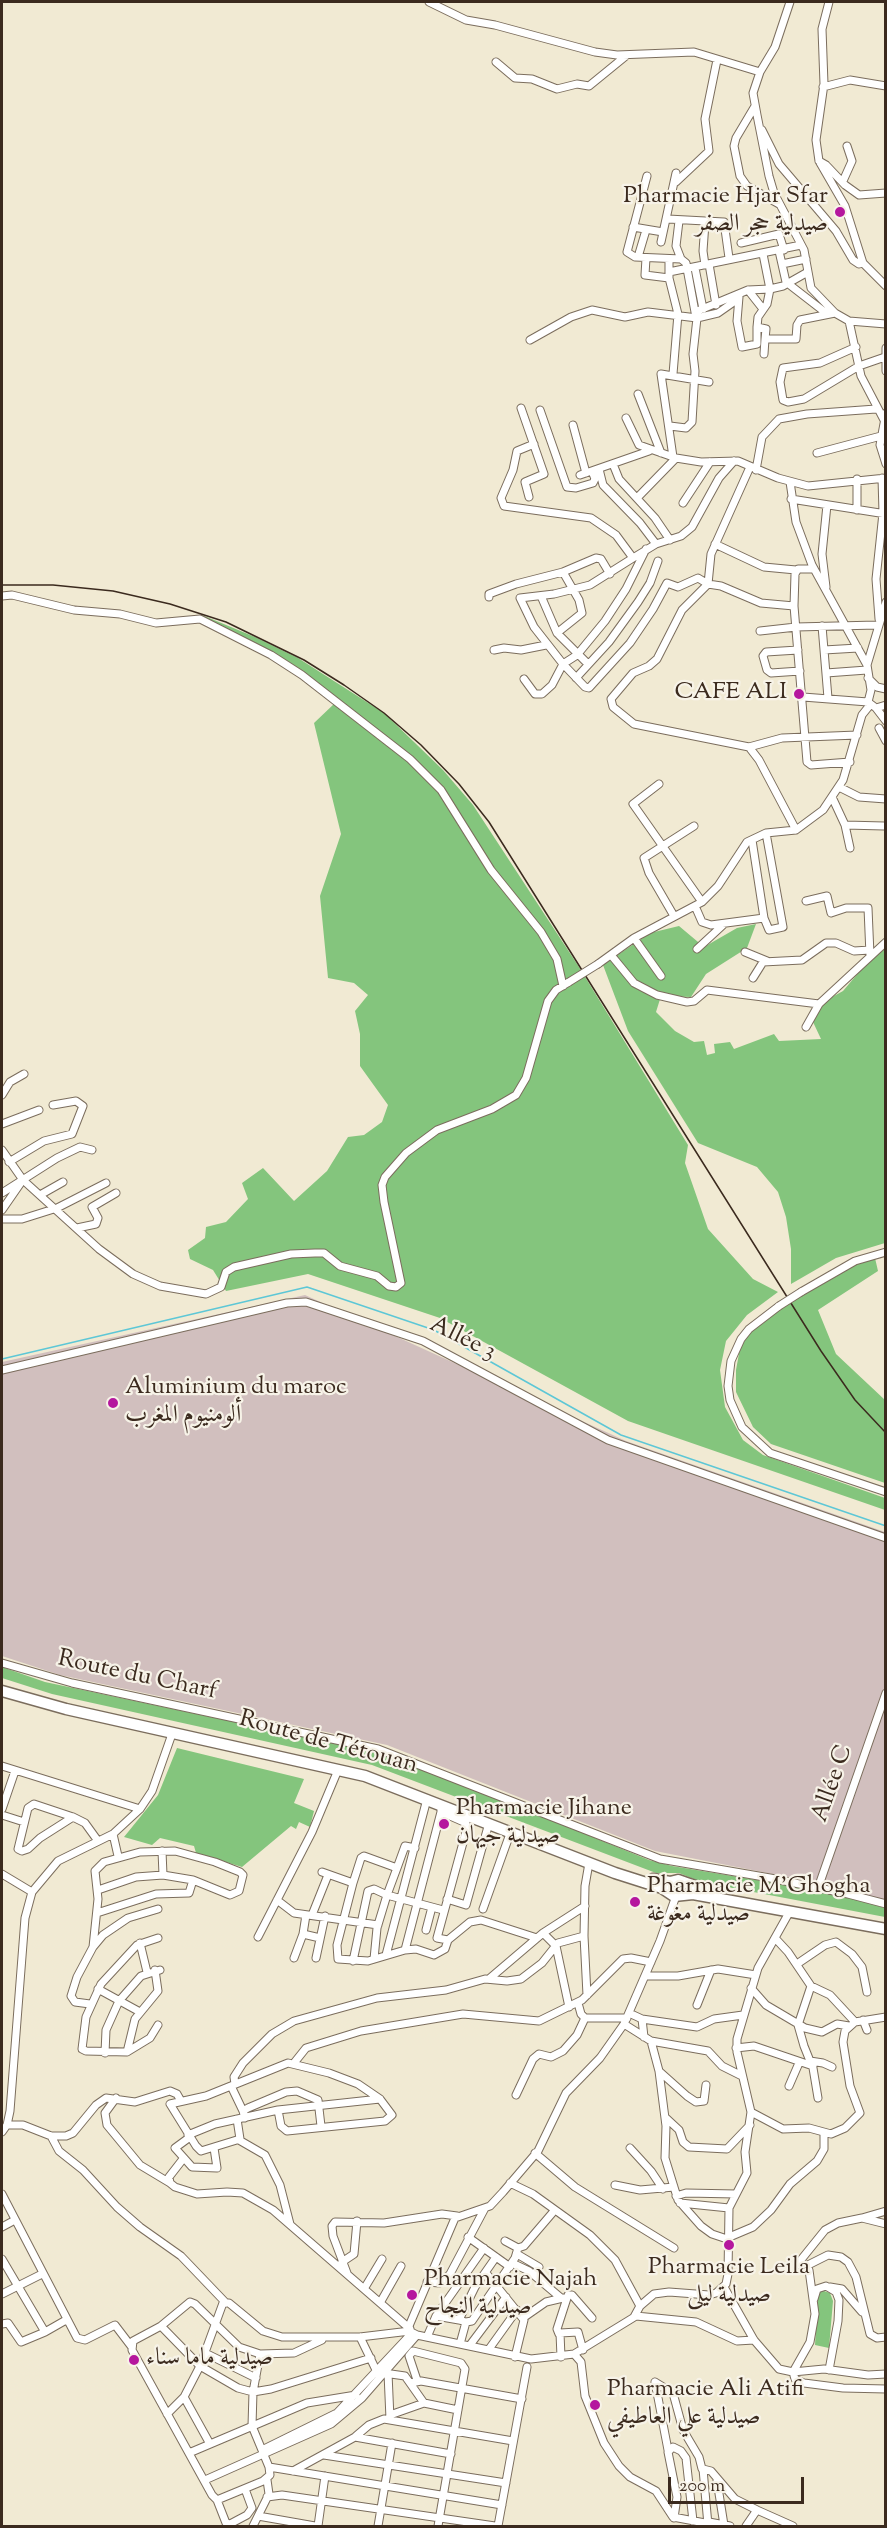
<!DOCTYPE html>
<html>
<head>
<meta charset="utf-8">
<style>
	body { margin:0 }
	#map { position:relative; width:887px; height:2528px; overflow:hidden; background:#f1ead3; font-family:"Sorts Mill Goudy",serif }
	canvas { display:block }
	.frame { position:absolute; inset:0; border:3px solid #3b2a1e; pointer-events:none }
	.scale { position:absolute; left:668px; top:2477px; width:136px; height:27px; box-sizing:border-box; border:3px solid #3b2a1e; border-top:0; padding-left:8px; font-size:18px; line-height:21px; white-space:nowrap; color:#3b2a1e; -webkit-text-stroke:4px #f7f3e8; paint-order:stroke }
</style>
</head>
<body>
<div id="map">
<canvas width="887" height="2528"></canvas>
<div class="frame"></div>
<div class="scale">200 m</div>
</div>
<script>
const c = document.querySelector('canvas').getContext('2d');
c.lineJoin = 'round';
function fill(path, color) { c.fillStyle = color; c.fill(path, 'evenodd'); }
const toPath = rows => new Path2D(rows.map(r => 'M' + r).join(''));
function trace(path, color, width, dash) { c.strokeStyle = color; c.lineWidth = width; c.lineCap = dash ? 'butt' : 'round'; c.setLineDash(dash || []); c.stroke(path); }
function write(font, color, halo, rows, align = 'center') {
  c.font = font + ' "Sorts Mill Goudy",Amiri,serif'; c.lineWidth = 4.5; c.setLineDash([]); c.textBaseline = 'middle'; c.strokeStyle = halo; c.fillStyle = color; for (const [text, x, y, turn = 0] of rows) {
    c.save(); c.translate(x, y); c.rotate((+turn || 0) * Math.PI / 180); c.textAlign = isNaN(turn) ? turn : align; if (halo) c.strokeText(text, 0, 0); c.fillText(text, 0, 0); c.restore();
  }
}
fill(toPath([
	[305,1295,626,1441,885,1532,885,1901,844,1888,655,1851,387,1745,60,1675,2,1656,2,1362]
]), '#d1bfbe');
fill(toPath([
	[202,615,255,637,298,658,384,713,443,770,473,805,579,967,688,1145,685,1163,708,1229,753,1279,778,1292,747,1315,726,1341,720,1370,725,1407,743,1440,763,1455,885,1498,885,1510,628,1421,440,1318,308,1274,226,1291,213,1270,190,1259,188,1250,205,1238,206,1227,226,1222,248,1199,242,1183,263,1168,294,1201,327,1171,348,1137,364,1135,382,1122,388,1105,360,1066,360,1034,355,1011,368,995,354,983,328,978,320,896,341,834,314,723,335,703,332,699,272,658,201,622],
	[756,924,747,948,706,974,691,997,661,996,656,1012,675,1031,694,1042,704,1041,707,1055,715,1053,714,1044,730,1042,734,1049,774,1034,779,1041,821,1039,813,1022,816,1012,825,1001,843,991,876,952,885,945,885,1243,836,1258,791,1284,791,1249,786,1217,778,1192,757,1167,698,1143,628,1031,603,965,650,933,679,926,704,947,737,928],
	[875,1258,878,1271,818,1310,836,1354,885,1400,885,1483,771,1444,753,1427,736,1392,736,1370,740,1348,752,1329,805,1293,854,1265],
	[2,1667,45,1682,367,1750,470,1787,649,1860,672,1866,805,1888,863,1901,885,1908,885,1917,701,1882,679,1873,656,1873,372,1765,52,1694,2,1678],
	[177,1748,304,1779,294,1803,314,1811,310,1827,299,1822,296,1829,291,1826,242,1867,196,1853,194,1846,160,1838,152,1845,124,1837,158,1795],
	[824,2291,830,2293,833,2301,829,2348,815,2345,818,2292]
]), '#84c57d');
trace(toPath([
	[2,1359,307,1287,434,1330,621,1435,886,1526]
]), '#5dc7d6', 1.5);
const minor = toPath([
	[429,2,466,20,495,25,595,52,617,55,694,52,760,72],
	[790,2,775,47,760,72,753,93,757,115,769,176,774,193,804,250,811,288,835,313,849,321],
	[829,2,822,29,824,84,816,140,819,161,845,206,863,263,886,286],
	[496,62,515,78,532,79,557,89,577,84,589,86,627,55],
	[823,87,850,80,886,86],
	[755,106,736,138,734,146,740,176,747,186,779,204],
	[762,130,779,164,836,231,853,260,859,264,863,263],
	[819,161,826,165,845,185,859,195,886,193],
	[647,176,627,252,635,257,681,259],
	[843,181,852,161,847,146],
	[676,182,709,151,705,119,717,60],
	[668,219,724,222,729,258],
	[679,221,676,246,681,259,686,263,695,312],
	[705,223,703,251,705,265],
	[633,227,663,232],
	[661,242,676,173],
	[741,243,779,234,784,250],
	[779,251,786,282,826,313],
	[638,257,646,230],
	[646,258,645,275,669,278],
	[669,259,669,278,678,314,673,374],
	[709,264,716,305],
	[782,264,806,259],
	[695,268,703,309],
	[669,272,801,245],
	[748,290,763,309],
	[739,297,737,321,742,347,757,344,757,327,766,329,765,339],
	[757,327,758,317,767,304,770,289,783,286,806,273],
	[530,340,571,317,592,310,625,317,648,312,697,318,695,312,748,290,770,289,763,254],
	[856,347,820,363,783,368,780,382,783,400,788,402,804,399,859,366,885,357],
	[886,348,886,371],
	[764,354,765,339,796,339,797,325,800,320,835,313],
	[638,394,661,453],
	[521,408,544,474,525,482,529,497],
	[540,410,567,487,576,488,593,483,595,479,592,471],
	[886,413,880,445,886,464],
	[626,418,639,445,676,458,701,462,738,461,778,478,808,486,886,478],
	[885,422,861,376,849,321,886,324],
	[573,425,586,473],
	[670,426,686,428,692,422,695,371,693,354,697,318,718,313,738,299],
	[534,444,517,451,513,470,501,498,504,506,591,518,616,535,633,558,656,544],
	[817,453,881,436],
	[673,457,661,374,709,382],
	[613,464,619,479,655,518,670,540],
	[599,469,603,485,640,523,656,544,681,536,692,527,719,478,734,461],
	[756,470,762,437,779,419,807,414,876,409],
	[580,475,649,451],
	[857,479,857,510],
	[790,482,796,522,812,565,867,665],
	[637,498,676,458],
	[791,499,886,514],
	[683,503,710,462],
	[715,544,764,567,796,570],
	[633,558,590,585,554,594,520,598,534,627,563,664,577,655,605,621,626,589,646,549],
	[814,569,798,569,795,574,794,606,807,762,811,765,850,762],
	[826,587,822,554,827,505],
	[2,596,12,595,74,610,120,614,156,623,200,619,271,655,302,675,410,759,441,790,491,870,541,932,557,959,563,986],
	[541,596,557,633,588,664],
	[489,597,489,594,516,584,563,572,596,558,601,559,610,574],
	[886,602,867,665,871,690,868,702,876,708,886,705],
	[879,619,876,579,883,513,882,478],
	[822,626,828,698],
	[760,631,796,627,877,625],
	[557,633,582,613,579,600,563,572],
	[494,650,504,648,521,650,546,645],
	[798,650,766,652,763,656,767,670,771,673,800,671],
	[824,650,858,648],
	[826,673,867,670],
	[576,678,609,642,638,602,650,583,658,561],
	[868,678,877,687,886,689],
	[524,679,535,694,542,694,552,685,563,664,585,687,589,688,630,643,653,609,667,583,678,587,698,578,708,584,711,554,750,467],
	[803,697,868,702],
	[876,708,886,721],
	[879,728,886,741],
	[749,747,634,724,613,707,611,699,633,673,649,666,657,659,682,610,708,584,721,586,761,603,794,606],
	[659,784,633,804,702,902],
	[839,787,859,797,886,799],
	[832,797,845,825,884,826],
	[845,825,850,848],
	[796,830,759,760,749,747,782,738,857,735],
	[806,901,827,896,831,913,846,908,868,908,870,955],
	[695,906,702,922,711,925,764,918,752,840],
	[674,916,649,873,644,858,694,826],
	[764,918,769,930,783,927,766,833],
	[634,938,661,976],
	[697,949,723,925],
	[745,952,767,961],
	[611,955,634,983,657,995,687,1002,694,1001,707,990,819,1004],
	[598,964,634,938,702,902,718,886,747,842,766,833,796,830,823,810,843,780,862,715,870,705],
	[753,978,763,962,802,960,826,943,836,943,854,951,870,950],
	[806,1027,819,1004,886,942],
	[2,1095,10,1082,24,1074],
	[2,1124,39,1110],
	[2,1150,23,1180,99,1249,133,1274,160,1286,206,1294,221,1287,226,1272,234,1267,291,1254,315,1253,324,1253,340,1266,377,1276,389,1286,396,1287,401,1283,384,1202,382,1185,385,1177,406,1153,437,1130,492,1109,516,1095,526,1078,548,1001,556,990,569,982],
	[9,1162,44,1141,72,1134,83,1106,76,1101,53,1105],
	[2,1193,57,1158,80,1147,92,1150],
	[40,1195,63,1182],
	[2,1210,20,1184],
	[2,1219,22,1219,57,1208,106,1183],
	[77,1228,96,1224,98,1218,92,1207,116,1193],
	[801,1292,855,1261,886,1252],
	[779,1306,749,1329,741,1339,731,1361,728,1386,730,1400,742,1427,770,1453,886,1492],
	[2,1370,287,1303,306,1302,423,1341,608,1440,886,1538],
	[2,1663,72,1683,378,1749,660,1859,770,1878,848,1894,886,1904],
	[2,1766,140,1809],
	[2,1809,15,1771],
	[441,1810,441,1812,466,1823,467,1828,437,1938,448,1940,470,1922,481,1920,537,1938],
	[2,1815,24,1822],
	[73,1817,40,1838,28,1849,22,1851,18,1849,28,1808,34,1804,73,1817,85,1823,98,1841],
	[113,1834,118,1856],
	[162,1851,163,1875],
	[397,1868,405,1846,415,1848],
	[322,1872,353,1883,337,1945,338,1959,368,1961,405,1950,441,1812],
	[2,1874,32,1892],
	[353,1883,361,1858,364,1856,397,1868,387,1895,374,1889,368,1891,353,1961],
	[818,1888,886,1693],
	[676,1896,660,1941,624,2024,600,2058,566,2093,538,2151,503,2192,490,2206,455,2218,409,2326,411,2332,417,2335,531,2359,574,2354,636,2316,696,2322,737,2341,754,2340],
	[447,1899,466,1905,489,1823],
	[277,1900,294,1913,378,1925],
	[483,1909,511,1831],
	[97,1913,156,1894,189,1893,193,1880],
	[312,1915,328,1875],
	[426,1930,432,1907],
	[543,1933,556,1946,569,2007],
	[303,1934,320,1938],
	[258,1937,312,1832,338,1770],
	[140,1943,147,1972],
	[93,1947,98,1899,95,1871,104,1862,140,1852,175,1851,215,1862,240,1872,243,1875,239,1891,230,1895,193,1880,163,1875,136,1877,98,1890],
	[405,1950,416,1949,434,1955,445,1949,448,1940],
	[386,1955,427,1799],
	[294,1958,303,1934,306,1915],
	[316,1958,325,1916],
	[374,1959,377,1928,387,1895,443,1910],
	[797,1964,825,1945,836,1942,852,1954,862,1967,867,1992],
	[645,1976,678,1976,718,1969,756,1975],
	[489,1979,543,1933,585,1906],
	[811,1986,798,2025,804,2046,810,2061,823,2063,832,2067],
	[751,1988,766,2005,805,2028,822,2032,837,2024,849,2026],
	[98,1989,140,2012],
	[587,1995,584,1936,585,1886,589,1863],
	[578,2003,581,2014,585,2018,627,2018],
	[90,2004,75,2002,71,1996,77,1977,93,1947,103,1935,128,1918,158,1909],
	[697,2005,711,1970],
	[629,2013,642,2019,644,2037],
	[642,2019,697,2027,714,2019,743,2015],
	[863,2020,867,2030],
	[855,2022,886,2017],
	[624,2024,651,2041,708,2051,722,2066,742,2076],
	[158,2025,150,2038,127,2052,86,2051,82,2049,86,2017,101,1984,137,1945,158,1938],
	[651,2041,659,2071,687,2096,696,2102,704,2101,706,2085],
	[736,2048,754,2046,813,2066],
	[127,2052,135,2019,158,1991,155,1970],
	[105,2053,106,2030,119,2001,141,1976,160,1970],
	[812,2062,818,2098],
	[294,2063,306,2048,361,2031,463,2014,539,2021,582,2000,623,1959,631,1958,651,1962],
	[659,2071,666,2126,665,2158,678,2200,701,2226,712,2234,727,2239],
	[235,2084,234,2077,243,2063,272,2034,294,2021,377,1998,446,1990,485,1979,507,1981,521,1979,542,1963,558,1943,584,1936],
	[231,2086,243,2111],
	[789,2086,799,2063],
	[516,2095,533,2059,539,2054,551,2057,563,2051,577,2035,585,2018],
	[116,2098,105,2113,107,2125,140,2165,170,2183],
	[751,2112,783,2129,809,2128,831,2134,845,2128,860,2113,850,2086,843,2042,845,2031,855,2022,830,1995,811,1986,788,1952,775,1938],
	[665,2117,679,2130,683,2142,689,2147,727,2149,750,2125],
	[245,2118,243,2111,248,2108,286,2092,297,2091,318,2100,321,2126],
	[237,2119,240,2139,201,2151,196,2146,170,2104,206,2096,288,2063,329,2073,358,2084,380,2099,392,2115,385,2121,287,2131,281,2126,278,2110],
	[7,2125,23,2125,51,2136,66,2136,73,2133,96,2105,106,2098,135,2102,170,2091,177,2094,181,2101],
	[2,2132,7,2125,10,2111,25,1918,32,1892,58,1861,113,1834,140,1809,152,1791,172,1734],
	[188,2135,215,2124,278,2110,380,2099],
	[51,2136,59,2151,83,2170,117,2207,140,2227,181,2256,226,2303],
	[190,2137,175,2148,192,2167,217,2168,214,2148],
	[239,2140,265,2155,280,2185,290,2224],
	[630,2148,651,2171,663,2189],
	[535,2153,575,2187,674,2248],
	[183,2159,169,2177,170,2183,175,2187,197,2194,227,2192,243,2193,273,2210,409,2328],
	[510,2183,533,2194,590,2235,615,2260,640,2306],
	[615,2185,640,2190,674,2187],
	[2,2194,77,2338,85,2340,115,2325,131,2346],
	[676,2196,686,2193,736,2194],
	[680,2203,729,2208],
	[862,2218,886,2211],
	[886,2224,862,2218,838,2223,825,2230,800,2261,801,2266,809,2270,815,2314,810,2342,793,2372,795,2379,804,2383,843,2388,886,2389],
	[2,2227,15,2220],
	[468,2237,510,2267],
	[727,2238,753,2227,771,2210,790,2184,817,2161,824,2149,824,2133],
	[518,2248,524,2246,554,2211],
	[517,2254,539,2267,534,2275],
	[2,2259,45,2332,66,2320],
	[342,2262,354,2254,357,2221],
	[512,2263,529,2271,561,2298],
	[804,2267,828,2255,841,2257,848,2262,856,2277,870,2334,877,2338,886,2337],
	[347,2273,333,2236,332,2226,335,2222,384,2223,442,2214,457,2216],
	[486,2273,524,2320,515,2357],
	[427,2282,440,2283,450,2274,485,2208],
	[724,2287,754,2340,779,2369,793,2372,824,2369,868,2375,886,2374],
	[830,2287,842,2289,862,2312],
	[364,2289,382,2259],
	[2,2294,42,2274],
	[814,2299,817,2289,826,2286,836,2292,839,2300,838,2321,829,2370],
	[380,2303,401,2266],
	[436,2316,484,2248],
	[634,2317,640,2306,654,2294,669,2292,709,2295,716,2293,726,2284,728,2274,729,2208,747,2173,745,2152,751,2112,737,2052,737,2039,758,1968,790,1911],
	[523,2318,546,2302,563,2298],
	[459,2320,475,2287,496,2257],
	[466,2322,472,2321,515,2258,518,2248,505,2241],
	[2,2324,8,2323,21,2342,45,2332],
	[161,2326,190,2302,195,2304,239,2347,260,2354,294,2353,322,2340],
	[559,2334,557,2329,568,2295,572,2295,592,2318],
	[360,2337,377,2372],
	[427,2337,436,2316,459,2320,466,2322,460,2344],
	[470,2345,506,2297],
	[489,2349,517,2310],
	[205,2353,256,2378],
	[260,2354,253,2392,252,2426,269,2467,270,2475,263,2481,217,2500,212,2495,132,2350,133,2341,161,2326,200,2366,238,2388,253,2392,271,2389,371,2358],
	[574,2354,581,2362,585,2396,604,2443,619,2466,630,2477,656,2491,673,2517,705,2523,709,2526],
	[561,2357,560,2333,578,2332,583,2350],
	[384,2373,405,2376,424,2403],
	[388,2373,390,2419],
	[417,2380,409,2356,413,2351,461,2363,465,2369,438,2526],
	[655,2382,673,2393,683,2430,699,2457,702,2469],
	[655,2382,668,2450],
	[411,2383,421,2381,522,2399],
	[184,2397,210,2444],
	[167,2414,184,2397,200,2366,223,2303,229,2303,263,2331,282,2337,360,2337,410,2331],
	[390,2415,424,2403,458,2410],
	[356,2436,369,2425,384,2419,513,2441],
	[262,2450,337,2413,412,2333],
	[189,2453,307,2403,356,2395],
	[324,2455,506,2483],
	[269,2467,502,2505],
	[293,2471,355,2437,451,2454],
	[205,2480,331,2424,362,2398,417,2335],
	[717,2481,724,2525],
	[267,2497,282,2495,495,2526],
	[217,2500,226,2523,230,2524,247,2515,252,2508,245,2489],
	[258,2516,315,2526],
	[674,2518,677,2497,668,2452,673,2447,681,2451,686,2458,693,2521],
	[709,2522,730,2526],
	[708,2525,703,2469,711,2471,735,2499,757,2510],
	[253,2526,269,2494,267,2480],
	[318,2526,325,2476],
	[378,2526,392,2443],
	[498,2526,527,2367],
	[746,2526,757,2510,793,2526]
]);
const highway = toPath([
	[2,1691,66,1709,365,1776,615,1873,662,1888,674,1896,693,1894,886,1929],
	[653,1879,670,1882,678,1880,709,1891]
]);
trace(minor, '#7b6d5d', 9);
trace(highway, '#7b6d5d', 13);
trace(minor, '#fff', 7);
trace(highway, '#fff', 10);
trace(toPath([
	[2,585,53,585,113,591,170,604,226,622,304,660,344,685,384,713,421,745,459,784,489,822,821,1351,855,1400,886,1433]
]), '#3b2a1e', 1.5);
const minorBridge = toPath([
	[569,982,598,964],
	[779,1306,801,1292]
]);
trace(minorBridge, '#7b6d5d', 9, []);
trace(minorBridge, '#fff', 7);
for (const [x, y, r, color] of [
	[840,212,6,"#b5179e"],
	[799,694,6,"#b5179e"],
	[113,1403,6,"#b5179e"],
	[444,1824,6,"#b5179e"],
	[635,1902,6,"#b5179e"],
	[729,2245,6,"#b5179e"],
	[412,2295,6,"#b5179e"],
	[134,2360,6,"#b5179e"],
	[595,2405,6,"#b5179e"]
]) { const dot = new Path2D(); dot.arc(x, y, r, 0, 2 * Math.PI); c.fillStyle = color; c.fill(dot); trace(dot, '#f7f3e8', 2); }
write('24px', '#3b2a1e', '#f7f3e8', [
	["Pharmacie Hjar Sfar",828,198,"right"],
	["صيدلية حجر الصفر",828,226,"right"],
	["CAFE ALI",787,694,"right"],
	["Aluminium du maroc",125,1389],
	["ألومنيوم المغرب",125,1417],
	["Pharmacie Jihane",456,1810],
	["صيدلية جيهان",456,1838],
	["Pharmacie M'Ghogha",647,1888],
	["صيدلية مغوغة",647,1916],
	["Pharmacie Leila",729,2269,"center"],
	["صيدلية ليلى",729,2297,"center"],
	["Pharmacie Najah",424,2281],
	["صيدلية النجاح",424,2309],
	["صيدلية ماما سناء",146,2360],
	["Pharmacie Ali Atifi",607,2391],
	["صيدلية علي العاطيفي",607,2419]
], 'left');
write('24px', '#3b2a1e', '#f7f3e8', [
	["Allée 3",462,1340,26],
	["Route du Charf",137,1677,12],
	["Route de Tétouan",328,1744,15],
	["Allée C",834,1784,-71]
]);
</script>
</body>
</html>
